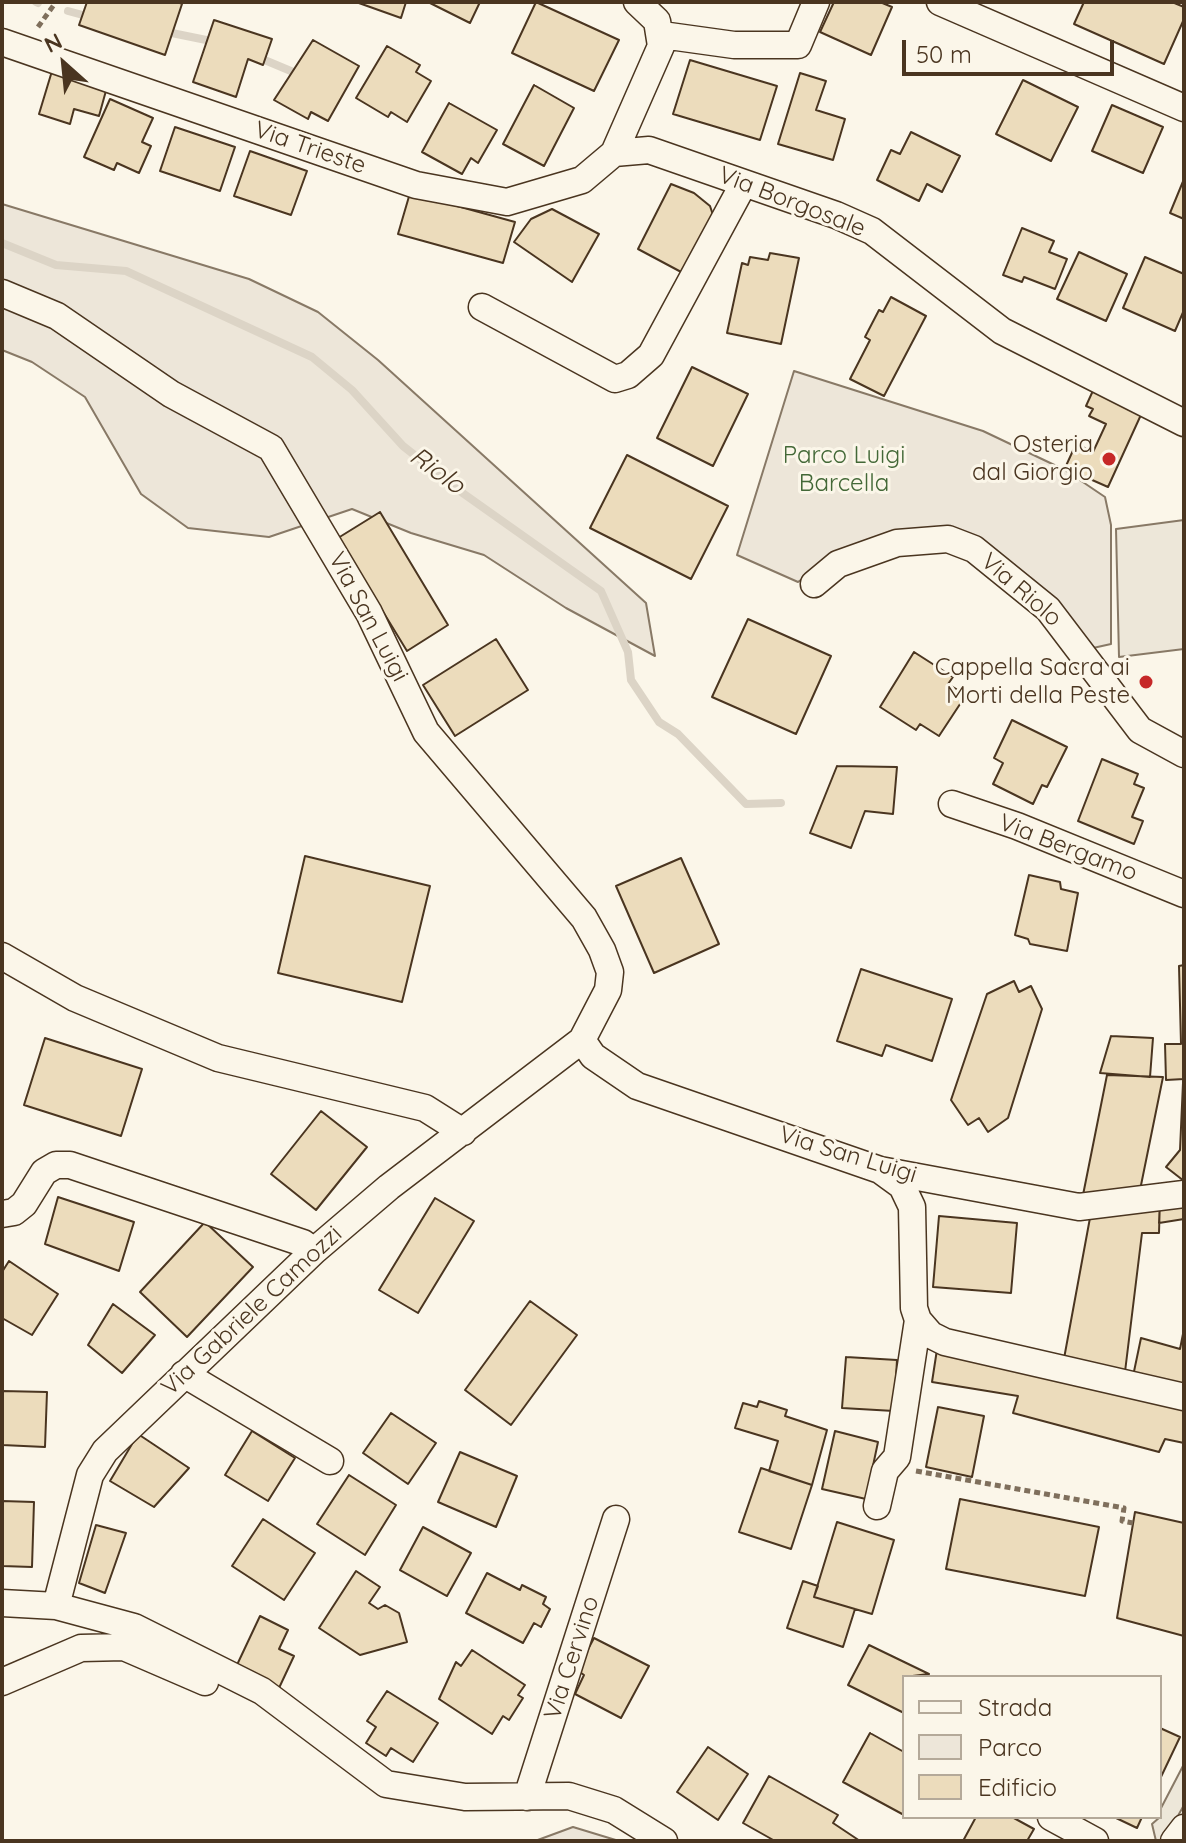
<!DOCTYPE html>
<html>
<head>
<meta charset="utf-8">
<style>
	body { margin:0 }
	#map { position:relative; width:1186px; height:1843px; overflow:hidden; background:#fbf6e9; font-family:Quicksand,sans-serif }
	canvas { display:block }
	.frame { position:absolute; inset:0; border:4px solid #4a3520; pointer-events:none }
	.legend { position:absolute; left:902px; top:1675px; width:260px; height:144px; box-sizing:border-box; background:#fbf6e9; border:2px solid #b4a999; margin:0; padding:10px 14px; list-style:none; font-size:24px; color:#4a3520 }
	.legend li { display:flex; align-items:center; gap:16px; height:40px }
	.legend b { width:40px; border:2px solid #b4a999 }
	.north { position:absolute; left:24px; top:24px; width:80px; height:80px; -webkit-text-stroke:6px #fbf6e9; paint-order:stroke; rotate:333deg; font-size:22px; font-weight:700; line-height:32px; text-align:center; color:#4a3520 }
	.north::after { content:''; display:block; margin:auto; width:28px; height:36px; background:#4a3520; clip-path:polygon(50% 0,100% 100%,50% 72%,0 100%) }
	.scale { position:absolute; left:902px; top:40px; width:212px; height:36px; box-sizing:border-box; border:4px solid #4a3520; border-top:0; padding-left:10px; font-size:24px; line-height:28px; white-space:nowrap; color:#4a3520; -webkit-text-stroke:6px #fbf6e9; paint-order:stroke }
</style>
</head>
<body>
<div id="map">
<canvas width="1186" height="1843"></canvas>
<div class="frame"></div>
<ul class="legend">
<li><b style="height:10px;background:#fbf6e9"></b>Strada</li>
<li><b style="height:22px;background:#ede6d9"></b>Parco</li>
<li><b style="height:22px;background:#ecdcbc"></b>Edificio</li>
</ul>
<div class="north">N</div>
<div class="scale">50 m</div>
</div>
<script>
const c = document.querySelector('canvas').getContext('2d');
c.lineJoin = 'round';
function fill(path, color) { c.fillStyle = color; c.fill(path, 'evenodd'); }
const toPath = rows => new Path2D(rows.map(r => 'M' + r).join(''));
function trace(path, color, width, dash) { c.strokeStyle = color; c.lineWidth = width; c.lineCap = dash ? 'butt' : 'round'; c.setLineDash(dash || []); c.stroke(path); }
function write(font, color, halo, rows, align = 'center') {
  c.font = font + ' Quicksand,sans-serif'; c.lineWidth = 6; c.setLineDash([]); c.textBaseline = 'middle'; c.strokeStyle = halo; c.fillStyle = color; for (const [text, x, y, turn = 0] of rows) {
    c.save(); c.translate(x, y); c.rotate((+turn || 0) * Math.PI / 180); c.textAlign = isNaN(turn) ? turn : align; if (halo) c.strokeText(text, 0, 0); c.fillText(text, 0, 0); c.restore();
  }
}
const green = toPath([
	[2,204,249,279,318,312,378,360,646,603,655,656,566,608,484,555,411,533,352,509,269,537,188,528,141,494,85,397,32,362,2,350,2,204],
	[794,371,983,431,1065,470,1105,497,1111,525,1111,644,1093,648,959,533,820,566,798,582,737,555,794,371],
	[573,1827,619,1841,535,1841,573,1827]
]);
fill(green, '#ede6d9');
trace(green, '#887966', 2);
const parking = toPath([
	[1184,520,1184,649,1119,657,1116,529,1184,520],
	[1184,1764,1184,1805,1164,1841,1156,1841,1152,1824,1160,1817,1160,1810,1184,1764]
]);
fill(parking, '#ede7d9');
trace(parking, '#887966', 2);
trace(toPath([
	[36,2,38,3],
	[68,11,90,17],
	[162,31,216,42],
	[255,56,298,74],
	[2,243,56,265,126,271,312,357,352,390,403,446,464,494,601,591,628,652,631,680,659,722,678,734,746,804,781,803]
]), '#dcd4c6', 8);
const building = toPath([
	[87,2,178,2,182,4,165,55,79,25,87,2],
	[356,2,406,2,401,18,356,2],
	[428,2,480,2,470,23,428,2],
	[536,2,619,40,594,91,512,53,536,2],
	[834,2,880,2,892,7,871,55,820,32,834,2],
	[1084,2,1172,2,1184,7,1184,19,1164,64,1074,24,1084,2],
	[214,20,272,39,263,65,248,59,236,97,193,82,214,20],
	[313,40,359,66,328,121,311,112,308,119,274,100,313,40],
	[387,46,420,65,416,72,431,81,407,122,391,112,388,117,356,98,387,46],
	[690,60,777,86,760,140,673,114,690,60],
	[52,71,107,87,99,116,74,109,70,124,39,114,52,71],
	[800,73,826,81,816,110,845,119,833,160,778,144,800,73],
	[1023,80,1078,107,1051,161,996,134,1023,80],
	[534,85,574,108,544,166,503,144,534,85],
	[110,99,153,118,142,142,151,146,139,173,117,163,114,170,84,157,110,99],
	[449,103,497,130,478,163,471,158,462,174,422,152,449,103],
	[1112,105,1163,127,1143,173,1092,151,1112,105],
	[175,127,235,147,220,191,160,171,175,127],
	[911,132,960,156,942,192,927,184,919,201,877,180,891,150,900,154,911,132],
	[250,151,307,171,291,215,234,196,250,151],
	[1184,179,1184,219,1170,213,1184,179],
	[671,184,694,193,710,206,713,215,683,273,638,249,671,184],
	[410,193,515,222,503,263,398,234,410,193],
	[552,209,599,234,572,282,514,242,531,219,552,209],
	[1022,228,1054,241,1049,252,1067,259,1055,289,1024,277,1022,282,1003,275,1022,228],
	[1079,252,1127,274,1106,321,1057,299,1079,252],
	[770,253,799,258,781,344,727,333,742,263,748,265,750,257,768,260,770,253],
	[1145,257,1184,274,1184,310,1175,331,1123,308,1145,257],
	[891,297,926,316,884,396,850,379,870,340,865,337,879,310,883,312,891,297],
	[692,367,748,394,713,466,657,438,692,367],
	[1096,384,1145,406,1108,487,1065,468,1076,444,1093,452,1106,424,1089,416,1093,409,1086,406,1096,384],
	[627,455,728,506,691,579,590,528,627,455],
	[380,512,448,625,407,651,338,538,380,512],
	[748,619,831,656,796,734,712,697,748,619],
	[496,639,528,690,455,736,423,685,496,639],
	[914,652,953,677,948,684,966,695,939,736,920,724,916,730,880,707,914,652],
	[1012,720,1067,747,1047,787,1042,785,1033,804,993,784,1003,763,994,758,1012,720],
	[1102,759,1138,774,1134,784,1144,788,1132,817,1143,821,1134,844,1078,821,1102,759],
	[837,766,897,767,893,814,865,811,851,848,810,833,837,766],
	[305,856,430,886,402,1002,278,973,305,856],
	[681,858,719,944,654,973,616,886,681,858],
	[1029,875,1060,882,1061,889,1078,893,1067,951,1030,944,1028,939,1015,935,1029,875],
	[1184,965,1184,1079,1166,1080,1165,1044,1181,1044,1179,966,1184,965],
	[861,969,952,999,932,1061,886,1045,882,1056,837,1041,861,969],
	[1014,981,1019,992,1031,986,1042,1009,1008,1118,988,1132,979,1118,968,1125,951,1100,987,994,1014,981],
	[1111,1036,1153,1038,1150,1077,1100,1073,1111,1036],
	[45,1038,142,1069,121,1136,24,1105,45,1038],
	[1107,1075,1163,1077,1139,1195,1083,1195,1107,1075],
	[1183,1083,1184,1083,1184,1181,1166,1167,1180,1150,1183,1083],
	[321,1111,367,1147,316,1210,271,1174,321,1111],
	[1184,1196,1184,1219,1159,1223,1160,1199,1184,1196],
	[58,1197,134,1222,119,1271,45,1244,58,1197],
	[435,1198,474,1221,418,1313,379,1290,435,1198],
	[1160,1198,1159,1233,1142,1233,1124,1380,1063,1364,1092,1207,1160,1198],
	[939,1216,1017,1223,1011,1293,933,1287,939,1216],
	[205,1222,253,1267,187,1337,140,1292,205,1222],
	[9,1261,58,1294,32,1335,2,1318,2,1272,9,1261],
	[530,1301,577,1335,511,1425,465,1390,530,1301],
	[113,1304,155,1335,122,1373,88,1345,113,1304],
	[1183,1334,1184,1392,1132,1381,1141,1338,1180,1349,1183,1334],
	[938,1343,1184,1405,1184,1443,1165,1439,1159,1452,1013,1413,1018,1396,932,1382,938,1343],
	[846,1357,897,1360,894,1411,842,1408,846,1357],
	[2,1391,47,1392,45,1447,2,1445,2,1391],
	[759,1401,787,1410,785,1416,827,1430,812,1485,769,1471,778,1441,735,1428,743,1403,757,1407,759,1401],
	[938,1407,984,1416,972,1477,926,1467,938,1407],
	[391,1413,436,1443,408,1484,363,1453,391,1413],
	[252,1431,295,1458,268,1501,225,1475,252,1431],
	[835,1431,878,1442,866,1499,822,1489,835,1431],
	[138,1434,189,1468,154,1507,110,1481,138,1434],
	[460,1452,517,1476,496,1527,438,1502,460,1452],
	[761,1468,812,1485,791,1549,739,1532,761,1468],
	[349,1475,396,1505,365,1555,317,1524,349,1475],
	[960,1499,1099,1527,1085,1596,946,1569,960,1499],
	[2,1501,34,1502,32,1567,2,1566,2,1501],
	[1135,1512,1184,1523,1184,1636,1117,1618,1135,1512],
	[263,1519,315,1553,284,1600,232,1566,263,1519],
	[837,1522,894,1540,872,1614,814,1597,837,1522],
	[96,1525,126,1533,105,1593,79,1583,96,1525],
	[423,1527,471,1553,447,1596,400,1570,423,1527],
	[356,1571,380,1587,369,1603,378,1609,385,1605,399,1613,407,1642,360,1655,319,1628,356,1571],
	[487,1573,520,1590,522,1585,546,1597,543,1604,550,1609,541,1627,534,1623,523,1643,466,1613,487,1573],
	[803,1581,818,1586,814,1597,855,1609,843,1647,787,1628,803,1581],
	[260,1616,288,1630,279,1649,294,1656,279,1688,236,1667,260,1616],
	[594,1638,649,1666,621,1718,575,1694,584,1675,577,1670,594,1638],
	[869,1645,929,1674,904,1677,904,1713,848,1685,869,1645],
	[472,1650,525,1685,518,1695,523,1698,509,1720,503,1716,492,1734,439,1699,456,1662,461,1666,472,1650],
	[387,1691,438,1723,413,1762,391,1748,386,1756,366,1743,376,1727,367,1721,387,1691],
	[1160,1728,1180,1737,1160,1779,1160,1728],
	[870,1733,904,1752,904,1815,843,1782,870,1733],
	[708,1747,748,1774,718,1820,677,1792,708,1747],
	[769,1776,838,1815,833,1823,860,1841,775,1841,743,1823,769,1776],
	[976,1817,1012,1817,1034,1829,1027,1841,963,1841,976,1817],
	[1114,1817,1142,1817,1137,1828,1114,1817]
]);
fill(building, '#ecdcbc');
trace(building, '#4a3520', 2);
const street = toPath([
	[940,2,1184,108],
	[662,35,734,45,798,45,816,2],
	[2,42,416,185,507,202,582,180,614,153,661,46,657,21,637,2],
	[614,153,649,150,836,215,872,231,1002,331,1184,423],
	[2,293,57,316,171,394,271,448,369,613,426,732,584,918,602,950,610,972,608,990,582,1040],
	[482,307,615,379,628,375,651,355,744,183],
	[814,584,838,564,897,543,948,539,974,549,1048,609,1140,730,1184,754],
	[952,804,1017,826,1184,894],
	[2,956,75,998,218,1058,425,1108,463,1132],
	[2,1214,14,1212,24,1204,44,1172,56,1165,70,1165,303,1243,314,1251],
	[918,1320,931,1335,945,1342,1184,1397],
	[184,1374,330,1461],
	[877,1506,885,1471,897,1457,918,1320,914,1308,912,1207,902,1186,880,1170],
	[2,1603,56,1606,134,1627,262,1691,386,1784,465,1797,569,1796,614,1810,664,1841],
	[56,1606,90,1475,105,1451,314,1251,389,1187,582,1040,593,1056,637,1086,880,1170,1079,1207,1184,1194],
	[2,1682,81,1648,124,1647,205,1682],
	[527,1797,616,1519],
	[1051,1817,1095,1841],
	[1174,1841,1184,1828]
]);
trace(street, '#4a3520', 29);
trace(toPath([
	[38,27,56,2],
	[916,1471,1124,1508,1122,1521,1133,1523]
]), '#7f6f5c', 5, [6, 4]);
trace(street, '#fbf6e9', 26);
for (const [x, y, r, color] of [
	[1109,459,8,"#c62828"],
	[1146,682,8,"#c62828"]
]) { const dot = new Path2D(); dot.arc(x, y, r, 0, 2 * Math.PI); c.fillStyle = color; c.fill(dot); trace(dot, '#fbf6e9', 3); }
write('24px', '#4a3520', '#fbf6e9', [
	["Via Trieste",310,148,19],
	["Via Borgosale",792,202,21],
	["Via Riolo",1021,590,41],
	["Via San Luigi",368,617,62],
	["Via Bergamo",1068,848,21],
	["Via San Luigi",848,1155,17],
	["Via Gabriele Camozzi",252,1311,-43],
	["Via Cervino",572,1658,-72]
]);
write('24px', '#4a3520', '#fbf6e9', [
	["Osteria",1093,445],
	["dal Giorgio",1093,473],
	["Cappella Sacra ai",1130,668],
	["Morti della Peste",1130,696]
], 'right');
write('24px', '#436837', '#fbf6e9', [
	["Parco Luigi",844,456],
	["Barcella",844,484]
]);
write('italic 26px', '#4a3520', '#fbf6e9', [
	["Riolo",437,471,36]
]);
</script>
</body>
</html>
